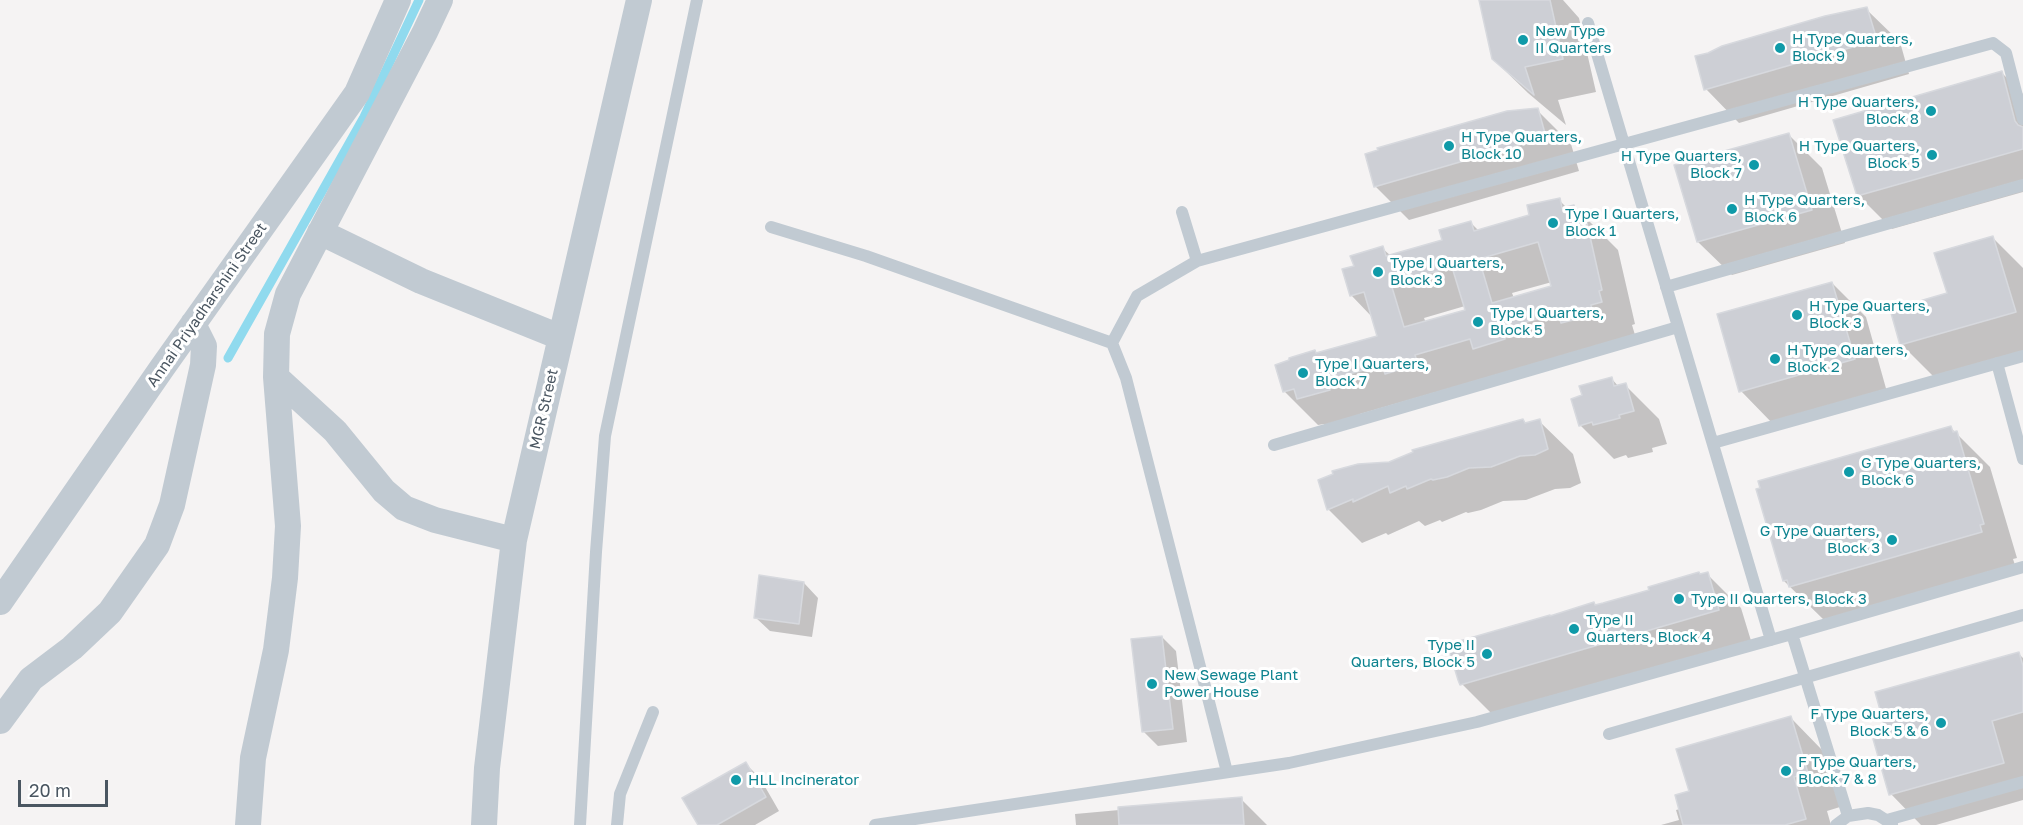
<!DOCTYPE html>
<html>
<head>
<meta charset="utf-8">
<style>
	body { margin:0 }
	#map { position:relative; width:2023px; height:825px; overflow:hidden; background:#f5f3f3; font-family:"Golos Text",sans-serif }
	canvas { display:block }
	.scale { position:absolute; left:18px; top:780px; width:90px; height:27px; box-sizing:border-box; border:3px solid #4a5661; border-top:0; padding-left:8px; font-size:18px; line-height:21px; white-space:nowrap; color:#4a5661; -webkit-text-stroke:4px #fff; paint-order:stroke }
</style>
</head>
<body>
<div id="map">
<canvas width="2023" height="825"></canvas>
<div class="scale">20 m</div>
</div>
<script>
const c = document.querySelector('canvas').getContext('2d');
c.lineJoin = 'round';
function fill(path, color) { c.fillStyle = color; c.fill(path, 'evenodd'); }
const toPath = rows => new Path2D(rows.map(r => 'M' + r).join(''));
function trace(path, color, width, dash) { c.strokeStyle = color; c.lineWidth = width; c.lineCap = dash ? 'butt' : 'round'; c.setLineDash(dash || []); c.stroke(path); }
function write(font, color, halo, rows, align = 'center') {
  c.font = font + ' "Golos Text",sans-serif'; c.lineWidth = 6; c.setLineDash([]); c.textBaseline = 'middle'; c.strokeStyle = halo; c.fillStyle = color; for (const [text, x, y, turn = 0] of rows) {
    c.save(); c.translate(x, y); c.rotate((+turn || 0) * Math.PI / 180); c.textAlign = isNaN(turn) ? turn : align; if (halo) c.strokeText(text, 0, 0); c.fillText(text, 0, 0); c.restore();
  }
}
fill(toPath([
	[1481,0,1563,0,1579,18,1596,92,1558,100,1566,125,1528,93,1493,59],
	[1866,9,1900,42,1909,74,1739,123,1706,89],
	[2002,73,2023,94,2023,192,1892,229,1858,195],
	[1537,110,1571,144,1579,171,1409,220,1375,186],
	[1788,134,1822,168,1845,243,1732,275,1698,242],
	[1559,200,1567,208,1573,207,1584,216,1618,250,1635,324,1632,325,1635,335,1360,414,1363,423,1332,432,1324,424,1318,425,1284,391,1317,354,1379,337,1373,318,1351,295,1355,267,1382,248,1391,256,1443,241,1471,223,1479,231,1531,216],
	[1552,282,1553,287,1514,298,1512,293],
	[1465,306,1467,311,1426,323,1424,318],
	[1992,237,2023,268,2023,353,1935,378,1901,344,1948,294],
	[1832,283,1866,317,1887,392,1774,425,1741,391],
	[1611,378,1619,387,1625,385,1659,419,1667,444,1652,448,1653,452,1628,458,1626,455,1614,459,1580,425,1584,396],
	[1523,420,1527,424,1539,421,1573,454,1581,483,1570,488,1555,489,1526,500,1503,501,1481,510,1468,513,1466,512,1442,522,1440,520,1425,526,1419,521,1388,535,1386,533,1362,543,1328,509,1390,463],
	[1951,428,1990,467,2017,558,2013,559,2015,565,1824,620,1784,581],
	[1707,574,1741,608,1752,644,1496,718,1462,684,1596,606],
	[804,583,818,598,812,637,770,631,755,617],
	[1162,637,1176,651,1187,742,1158,746,1144,732],
	[2018,653,2023,658,2023,800,1936,825,1921,825,1891,794,1889,736],
	[1791,718,1824,752,1840,807,1827,811,1831,825,1661,825,1679,820,1676,810,1680,809,1691,792],
	[746,764,760,778,779,811,755,825,699,825],
	[1241,799,1267,825,1076,825,1075,814]
]), '#0003');
trace(toPath([
	[228,358,364,117,419,0]
]), '#90daee', 9);
const building = toPath([
	[1479,0,1550,0,1563,59,1525,67,1534,95,1492,59,1479,0],
	[1867,7,1877,40,1704,90,1695,56,1708,53,1722,46,1825,16,1867,7],
	[2002,71,2015,121,2018,125,2023,127,2023,149,1857,196,1833,120,2002,71],
	[1538,108,1546,137,1374,187,1365,154,1378,150,1377,148,1507,111,1538,108],
	[1789,133,1812,210,1697,242,1674,165,1789,133],
	[1560,198,1562,208,1574,205,1576,216,1585,214,1602,290,1599,291,1602,302,1591,305,1593,315,1561,323,1558,314,1547,316,1503,329,1505,339,1473,349,1470,339,1415,355,1418,364,1385,374,1382,365,1327,380,1330,390,1297,399,1294,389,1283,392,1275,365,1289,360,1289,358,1315,350,1316,353,1377,336,1364,292,1350,296,1342,269,1354,266,1350,256,1383,246,1386,256,1442,240,1439,230,1471,221,1474,231,1529,215,1527,205,1560,198],
	[1538,242,1551,286,1492,303,1479,259,1538,242],
	[1452,267,1465,310,1404,327,1391,284,1452,267],
	[1993,236,2016,312,1900,345,1891,313,1923,300,1947,293,1934,253,1993,236],
	[1832,282,1855,359,1739,392,1717,314,1832,282],
	[1612,377,1614,386,1626,383,1634,411,1619,415,1620,418,1593,425,1592,422,1579,426,1571,399,1582,395,1579,386,1612,377],
	[1523,419,1525,423,1540,419,1548,449,1535,455,1520,456,1491,467,1469,468,1447,477,1433,480,1431,479,1407,489,1406,486,1390,493,1388,486,1353,502,1353,499,1327,510,1318,480,1333,474,1332,471,1358,464,1389,462,1413,452,1412,450,1523,419],
	[1951,426,1953,432,1957,431,1984,524,1980,525,1982,532,1789,587,1787,580,1783,581,1756,489,1760,488,1758,481,1951,426],
	[1699,572,1700,574,1708,572,1719,610,1460,685,1458,680,1448,647,1456,644,1456,642,1550,615,1550,616,1594,602,1595,605,1603,603,1649,590,1648,587,1699,572],
	[759,575,804,582,799,624,754,618,759,575],
	[1162,636,1173,729,1142,732,1131,639,1162,636],
	[2019,652,2023,666,2023,712,1992,721,2004,763,1889,795,1873,739,1887,735,1875,692,2019,652],
	[1791,716,1808,773,1794,777,1806,819,1785,825,1683,825,1675,795,1689,791,1676,749,1791,716],
	[746,762,766,797,717,825,698,825,682,798,746,762],
	[1242,797,1244,825,1119,825,1118,807,1242,797]
]);
fill(building, '#cdcfd5');
trace(building, '#d7d9de', 1.5);
trace(toPath([
	[1588,23,1771,640],
	[1182,212,1197,261],
	[771,227,866,256,1112,343,1126,378,1227,772],
	[1666,287,2023,185],
	[1112,343,1137,296,1197,261,1993,43,2006,53,2023,119],
	[1997,363,2023,459],
	[1713,443,2023,356],
	[1274,445,1678,327],
	[1792,634,1848,816],
	[1609,734,2023,615],
	[1887,820,2023,782],
	[580,825,596,552,605,436,697,0],
	[617,825,620,794,653,712],
	[875,825,1289,763,1477,722,1792,634,2023,567],
	[1836,825,1848,816,1868,813,1878,815,1892,824]
]), '#c1cad2', 12);
trace(toPath([
	[320,232,421,281,560,337],
	[276,377,335,431,384,491,404,508,435,520,514,540],
	[0,602,162,368,357,93,398,0],
	[0,721,31,679,72,648,110,612,157,545,172,505,203,365,204,346,193,324],
	[248,825,253,758,276,650,285,578,288,526,276,377,277,334,288,294,425,32,440,0],
	[484,825,487,768,514,540,639,0]
]), '#c1cad2', 26);
for (const [x, y, r, color] of [
	[1523,40,6,"#0f9aa8"],
	[1780,48,6,"#0f9aa8"],
	[1931,111,6,"#0f9aa8"],
	[1449,146,6,"#0f9aa8"],
	[1932,155,6,"#0f9aa8"],
	[1754,165,6,"#0f9aa8"],
	[1732,209,6,"#0f9aa8"],
	[1553,223,6,"#0f9aa8"],
	[1378,272,6,"#0f9aa8"],
	[1797,315,6,"#0f9aa8"],
	[1478,322,6,"#0f9aa8"],
	[1775,359,6,"#0f9aa8"],
	[1303,373,6,"#0f9aa8"],
	[1849,472,6,"#0f9aa8"],
	[1892,540,6,"#0f9aa8"],
	[1679,599,6,"#0f9aa8"],
	[1574,629,6,"#0f9aa8"],
	[1487,654,6,"#0f9aa8"],
	[1152,684,6,"#0f9aa8"],
	[1941,723,6,"#0f9aa8"],
	[1786,771,6,"#0f9aa8"],
	[736,780,6,"#0f9aa8"]
]) { const dot = new Path2D(); dot.arc(x, y, r, 0, 2 * Math.PI); c.fillStyle = color; c.fill(dot); trace(dot, '#fff', 2); }
write('15px', '#0d838f', '#fff', [
	["New Type",1535,31],
	["II Quarters",1535,48],
	["H Type Quarters,",1792,39],
	["Block 9",1792,56],
	["H Type Quarters,",1919,102,"right"],
	["Block 8",1919,119,"right"],
	["H Type Quarters,",1461,137],
	["Block 10",1461,154],
	["H Type Quarters,",1920,146,"right"],
	["Block 5",1920,163,"right"],
	["H Type Quarters,",1742,156,"right"],
	["Block 7",1742,173,"right"],
	["H Type Quarters,",1744,200],
	["Block 6",1744,217],
	["Type I Quarters,",1565,214],
	["Block 1",1565,231],
	["Type I Quarters,",1390,263],
	["Block 3",1390,280],
	["H Type Quarters,",1809,306],
	["Block 3",1809,323],
	["Type I Quarters,",1490,313],
	["Block 5",1490,330],
	["H Type Quarters,",1787,350],
	["Block 2",1787,367],
	["Type I Quarters,",1315,364],
	["Block 7",1315,381],
	["G Type Quarters,",1861,463],
	["Block 6",1861,480],
	["G Type Quarters,",1880,531,"right"],
	["Block 3",1880,548,"right"],
	["Type II Quarters, Block 3",1691,599],
	["Type II",1586,620],
	["Quarters, Block 4",1586,637],
	["Type II",1475,645,"right"],
	["Quarters, Block 5",1475,662,"right"],
	["New Sewage Plant",1164,675],
	["Power House",1164,692],
	["F Type Quarters,",1929,714,"right"],
	["Block 5 & 6",1929,731,"right"],
	["F Type Quarters,",1798,762],
	["Block 7 & 8",1798,779],
	["HLL Incinerator",748,780]
], 'left');
write('15px', '#4a5661', '#fff', [
	["Annai Priyadharshini Street",207,305,-55],
	["MGR Street",544,409,-77]
]);
</script>
</body>
</html>
